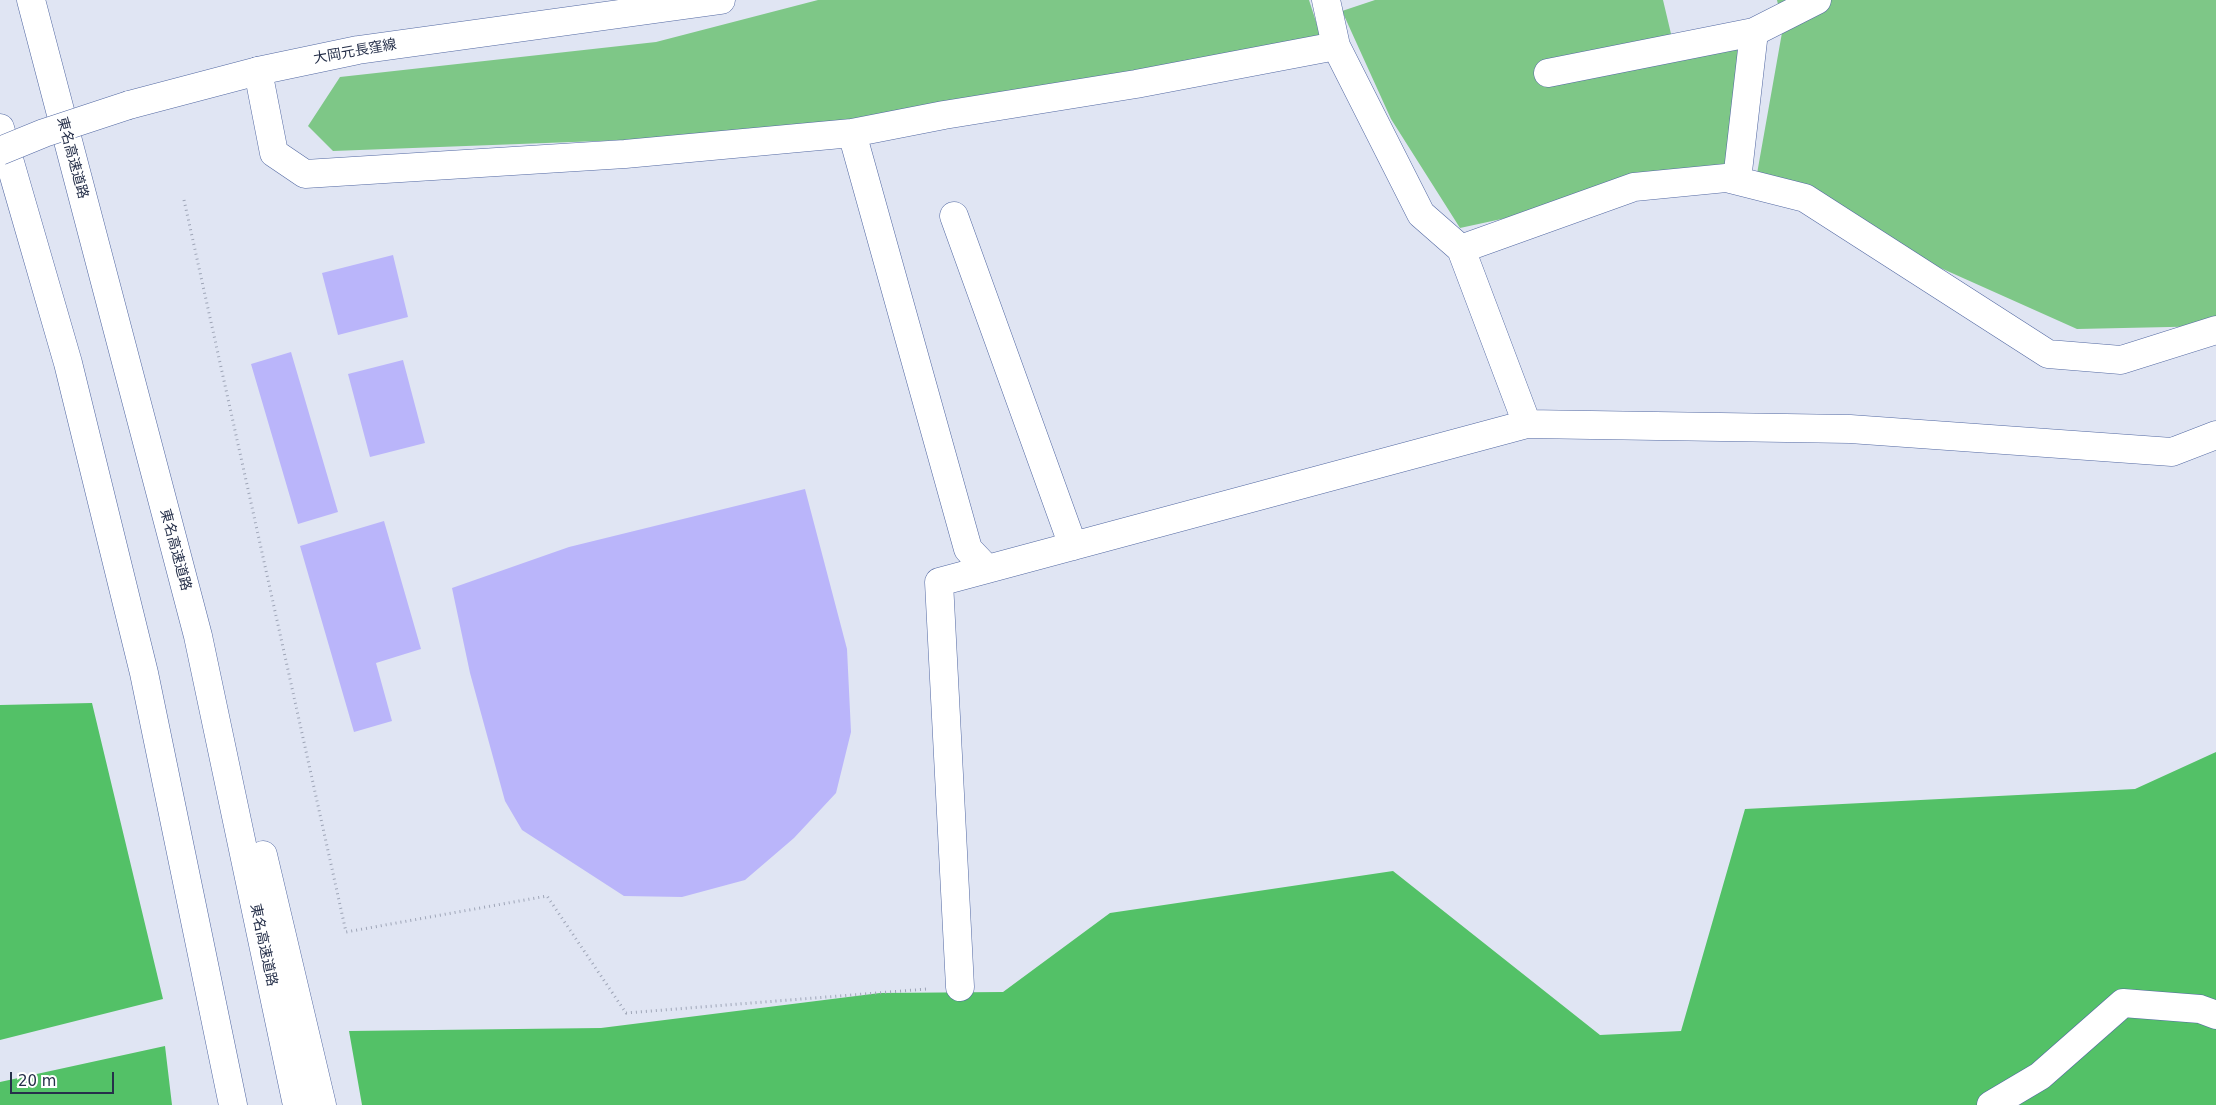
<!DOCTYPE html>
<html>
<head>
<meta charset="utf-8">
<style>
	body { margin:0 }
	#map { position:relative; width:2216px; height:1105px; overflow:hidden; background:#e0e5f3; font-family:"DejaVu Sans",sans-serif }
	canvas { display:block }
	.scale { position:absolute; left:10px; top:1072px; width:104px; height:22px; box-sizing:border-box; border:2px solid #26304a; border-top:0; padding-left:6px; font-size:15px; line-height:18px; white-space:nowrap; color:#26304a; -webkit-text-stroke:4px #fff; paint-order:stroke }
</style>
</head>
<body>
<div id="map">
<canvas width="2216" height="1105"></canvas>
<div class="scale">20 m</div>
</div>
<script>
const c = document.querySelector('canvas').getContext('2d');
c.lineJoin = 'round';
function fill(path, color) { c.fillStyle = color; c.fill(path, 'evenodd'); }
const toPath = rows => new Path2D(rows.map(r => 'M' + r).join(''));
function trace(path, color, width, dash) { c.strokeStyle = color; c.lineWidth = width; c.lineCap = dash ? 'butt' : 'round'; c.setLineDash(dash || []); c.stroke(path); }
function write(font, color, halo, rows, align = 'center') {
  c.font = font + ' "DejaVu Sans","Noto Sans JP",sans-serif'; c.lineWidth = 4; c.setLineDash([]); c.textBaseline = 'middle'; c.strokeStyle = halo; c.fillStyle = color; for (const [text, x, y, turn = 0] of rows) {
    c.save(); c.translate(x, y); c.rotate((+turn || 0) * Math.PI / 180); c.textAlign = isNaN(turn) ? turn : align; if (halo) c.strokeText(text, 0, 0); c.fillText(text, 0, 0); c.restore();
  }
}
fill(toPath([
	[818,0,1309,0,1321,37,865,131,333,151,308,126,340,77,656,42],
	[1375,0,1663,0,1672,38,1740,47,1728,170,1460,228,1391,119,1342,11],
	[1777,0,2216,0,2216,326,2077,329,1755,185,1783,27]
]), '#7ec787');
fill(toPath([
	[92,703,163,999,0,1040,0,705],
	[2216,752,2216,1105,362,1105,349,1031,601,1028,880,993,1003,992,1110,913,1393,871,1600,1035,1681,1031,1745,809,2135,789],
	[165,1046,172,1105,0,1105,0,1082]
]), '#53c167');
fill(toPath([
	[393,255,408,317,338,335,322,273],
	[291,352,338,512,298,524,251,364],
	[403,360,425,443,370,457,348,374],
	[805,489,847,649,851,732,836,793,794,838,745,880,682,897,624,896,522,830,505,801,470,673,452,588,569,547],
	[384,521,421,649,376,663,392,721,354,732,300,546]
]), '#bab5fa');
const minor = toPath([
	[1754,32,1817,0],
	[258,71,274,153,305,174,625,154,852,133,944,115,1136,84,1336,46],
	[1548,73,1754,32,1737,180],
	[852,133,968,549,987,569],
	[954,216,1073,546],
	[1461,249,1634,187,1726,178,1805,198,2048,354,2121,360,2216,330],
	[1527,424,1850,429,2172,452,2216,435],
	[960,987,939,582,1527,424,1461,249,1421,214,1336,46,1326,0],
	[1991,1105,2040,1076,2123,1003,2200,1009,2216,1015]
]);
const major = toPath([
	[129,105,258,71,358,50,721,0]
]);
const highway = toPath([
	[31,0,198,636,297,1105],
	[0,128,68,363,144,673,233,1105],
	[263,855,322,1105]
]);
trace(minor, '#5268a2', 29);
trace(major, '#5268a2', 29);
trace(highway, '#5268a2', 29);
trace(toPath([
	[184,200,346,932,547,896,626,1013,927,989]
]), '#9ea5b7', 3, [1, 4]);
trace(minor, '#fff', 28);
trace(major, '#fff', 28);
trace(highway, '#fff', 28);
const majorBridge = toPath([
	[0,151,44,133,129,105]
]);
trace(majorBridge, '#5268a2', 29, []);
trace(majorBridge, '#fff', 28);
write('14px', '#26304a', '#fff', [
	["大岡元長窪線",355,52,-10],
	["東名高速道路",72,158,75],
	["東名高速道路",175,550,75],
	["東名高速道路",263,945,78]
]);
</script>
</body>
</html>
